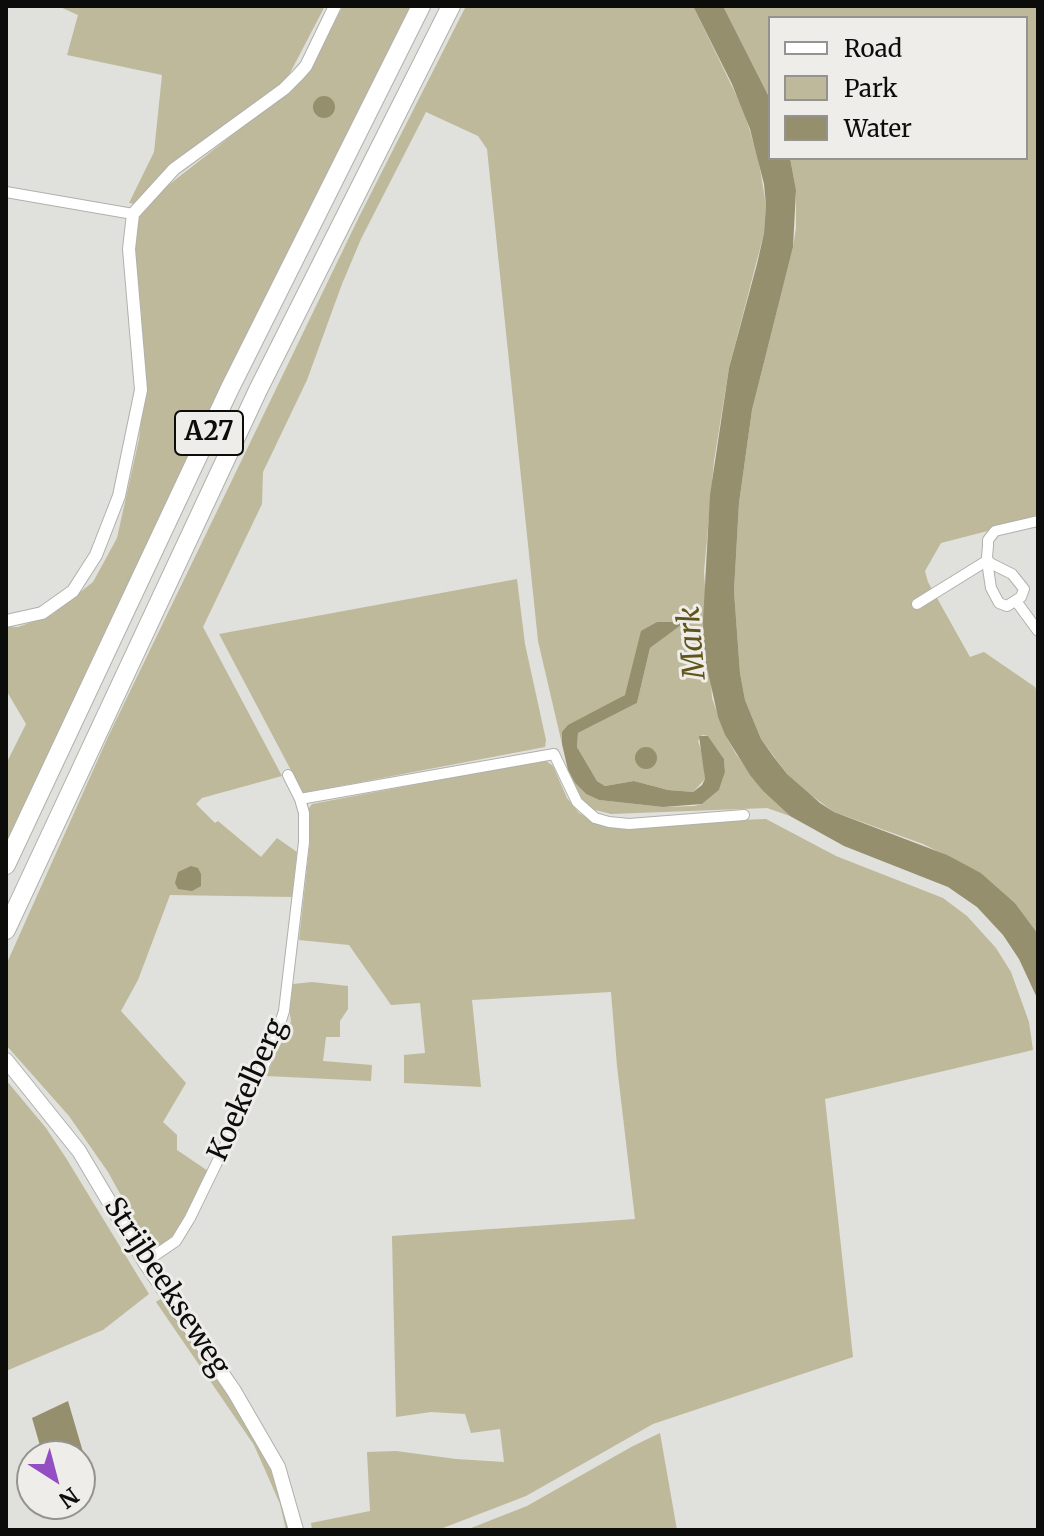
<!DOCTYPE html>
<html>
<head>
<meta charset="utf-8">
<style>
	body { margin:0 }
	#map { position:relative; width:1044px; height:1536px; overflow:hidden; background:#e0e0dc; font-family:Merriweather,serif }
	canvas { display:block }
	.frame { position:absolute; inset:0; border:8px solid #0c0c0b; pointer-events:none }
	.legend { position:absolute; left:768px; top:16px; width:260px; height:144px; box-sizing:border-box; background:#eeede9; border:2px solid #949390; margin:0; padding:10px 14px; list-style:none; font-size:24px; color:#0c0c0b }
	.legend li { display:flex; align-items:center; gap:16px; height:40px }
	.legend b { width:40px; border:2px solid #949390 }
	.north { position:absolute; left:16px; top:1440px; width:80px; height:80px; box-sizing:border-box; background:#eeede9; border:2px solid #949390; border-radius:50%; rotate:144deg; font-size:22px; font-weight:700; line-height:32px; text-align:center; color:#0c0c0b }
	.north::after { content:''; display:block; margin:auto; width:28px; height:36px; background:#924ec2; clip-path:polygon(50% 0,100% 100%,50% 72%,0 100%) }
</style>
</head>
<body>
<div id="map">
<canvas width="1044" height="1536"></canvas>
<div class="frame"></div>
<ul class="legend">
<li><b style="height:10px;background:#fff"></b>Road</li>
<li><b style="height:22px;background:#beb99a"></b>Park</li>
<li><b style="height:22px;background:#958f6d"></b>Water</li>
</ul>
<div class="north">N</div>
</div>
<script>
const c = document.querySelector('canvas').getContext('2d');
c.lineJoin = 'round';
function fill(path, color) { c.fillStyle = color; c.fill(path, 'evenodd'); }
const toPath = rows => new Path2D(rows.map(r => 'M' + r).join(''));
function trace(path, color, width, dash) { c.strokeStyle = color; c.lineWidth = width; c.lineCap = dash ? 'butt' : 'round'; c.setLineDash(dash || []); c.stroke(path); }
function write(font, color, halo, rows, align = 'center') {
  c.font = font + ' Merriweather,serif'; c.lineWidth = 6; c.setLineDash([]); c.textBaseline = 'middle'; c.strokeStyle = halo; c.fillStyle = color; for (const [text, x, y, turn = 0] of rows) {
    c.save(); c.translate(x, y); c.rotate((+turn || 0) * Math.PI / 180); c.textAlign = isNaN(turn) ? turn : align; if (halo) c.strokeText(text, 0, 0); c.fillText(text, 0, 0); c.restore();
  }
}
fill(toPath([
	[58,6,325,6,290,73,280,85,136,204,129,203,154,152,162,75,67,55,78,15],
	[343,6,415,6,6,846,6,764,26,724,6,690,6,627,18,627,51,615,93,582,117,538,139,439,145,386,141,308,134,262,135,222,148,203,166,187,272,104,314,61],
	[466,6,693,6,743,109,758,157,766,205,764,233,729,368,714,461,704,572,712,698,725,735,736,754,763,791,790,816,767,808,611,814,595,810,586,805,574,788,568,770,575,783,586,794,599,800,663,807,694,806,702,804,719,790,725,772,724,759,708,736,702,735,698,741,703,755,705,779,693,792,668,790,634,781,605,786,597,781,577,747,578,733,637,703,650,648,683,623,657,622,625,695,562,732,562,744,538,641,487,149,478,136,426,112,361,239,342,284,307,380,263,472,262,504,203,627,282,776,202,798,196,804,215,823,218,821,261,857,277,838,297,852,292,897,170,895,138,980,121,1011,186,1083,163,1122,177,1135,177,1150,208,1171,177,1231,162,1246,150,1248,108,1172,69,1116,6,1045,6,965,108,737,359,217],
	[723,6,1038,6,1038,518,941,543,925,571,928,582,970,657,984,652,1035,687,1038,694,1038,934,1015,903,981,873,923,844,834,812,808,793,787,774,761,739,745,700,740,673,734,591,739,503,752,410,793,247,796,228,796,190,790,158,1026,158,1026,18,770,18,770,99],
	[517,579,525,644,546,740,545,747,303,793,219,634],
	[545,760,553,766,567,798,579,813,597,823,609,825,766,819,836,856,943,898,967,916,996,948,1011,972,1029,1022,1033,1050,825,1099,853,1357,653,1424,526,1496,443,1528,312,1530,311,1523,370,1511,367,1452,396,1451,456,1459,504,1462,500,1429,471,1433,465,1414,431,1412,396,1417,392,1236,635,1219,617,1066,611,992,472,1000,481,1087,404,1083,404,1055,425,1053,420,1003,391,1005,349,945,299,940,310,840,309,808,312,804],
	[312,982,348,986,348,1009,340,1021,340,1037,326,1037,323,1061,372,1065,371,1081,266,1076,291,1021,289,1008,293,984],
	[6,1080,46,1128,66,1158,149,1294,103,1330,6,1371],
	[162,1298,234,1401,273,1470,291,1530,286,1530,280,1504,254,1445,156,1302],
	[660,1433,677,1530,466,1530,527,1506,633,1446]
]), '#beb99a');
fill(toPath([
	[693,6,723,6,770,99,770,158,790,158,796,190,793,247,752,410,739,503,734,591,740,673,745,700,761,739,773,756,787,774,820,803,834,812,947,855,981,873,1015,903,1038,934,1038,1000,1019,959,1003,935,977,907,948,887,844,846,790,816,763,791,750,775,725,735,718,717,704,654,703,621,710,495,729,368,757,264,764,233,766,205,764,184,750,129,732,84],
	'313 107a11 11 0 1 1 22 0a11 11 0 1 1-22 0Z',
	[657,622,685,622,650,648,637,703,578,733,577,747,597,781,605,786,634,781,668,790,693,792,702,785,705,779,699,736,708,736,724,759,725,772,719,790,702,804,663,807,599,800,586,794,575,783,568,770,562,744,562,732,568,725,625,695,641,631],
	'635 758a11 11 0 1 1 22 0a11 11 0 1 1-22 0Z',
	[191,866,198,868,201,874,201,886,192,891,178,889,175,883,178,872],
	[68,1401,83,1452,69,1456,43,1456,32,1418]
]), '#958f6d');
const minor = toPath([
	[6,192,133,214],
	[988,562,1012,574,1024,589,1021,597,1007,606,999,603,991,588,988,568,987,557,988,546,988,540,995,531,1038,521],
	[1016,601,1038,631],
	[917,604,988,560],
	[300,799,554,754,577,802,595,818,609,822,629,824,744,815],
	[145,1262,176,1241,190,1218,272,1049,284,1011,304,842,304,813,300,799,288,775]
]);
const tertiary = toPath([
	[6,621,42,613,73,591,96,555,119,496,141,390,129,249,133,214,174,169,284,89,298,75,306,66,335,6]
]);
const secondary = toPath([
	[6,1060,79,1151,145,1262,234,1391,278,1467,296,1530]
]);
const motorway = toPath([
	[6,865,230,388,421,6],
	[6,930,258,390,451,6]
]);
trace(minor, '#b0b0ac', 12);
trace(tertiary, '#b0b0ac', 14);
trace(secondary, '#b0b0ac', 16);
trace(motorway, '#b0b0ac', 20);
trace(minor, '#fff', 10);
trace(tertiary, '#fff', 12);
trace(secondary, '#fff', 14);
trace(motorway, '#fff', 18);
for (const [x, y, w] of [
	[209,433,68]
]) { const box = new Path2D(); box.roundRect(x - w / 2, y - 22, w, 44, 6); c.fillStyle = '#eeede9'; c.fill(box); trace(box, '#0c0c0b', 2); }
write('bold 26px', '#0c0c0b', null, [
	["A27",209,433]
]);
write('28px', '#0c0c0b', '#eeede9', [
	["Koekelberg",248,1090,-66],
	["Strijbeekseweg",166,1287,57]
]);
write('italic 30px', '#5f5519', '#eeede9', [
	["Mark",693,643,-95]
]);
</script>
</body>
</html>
